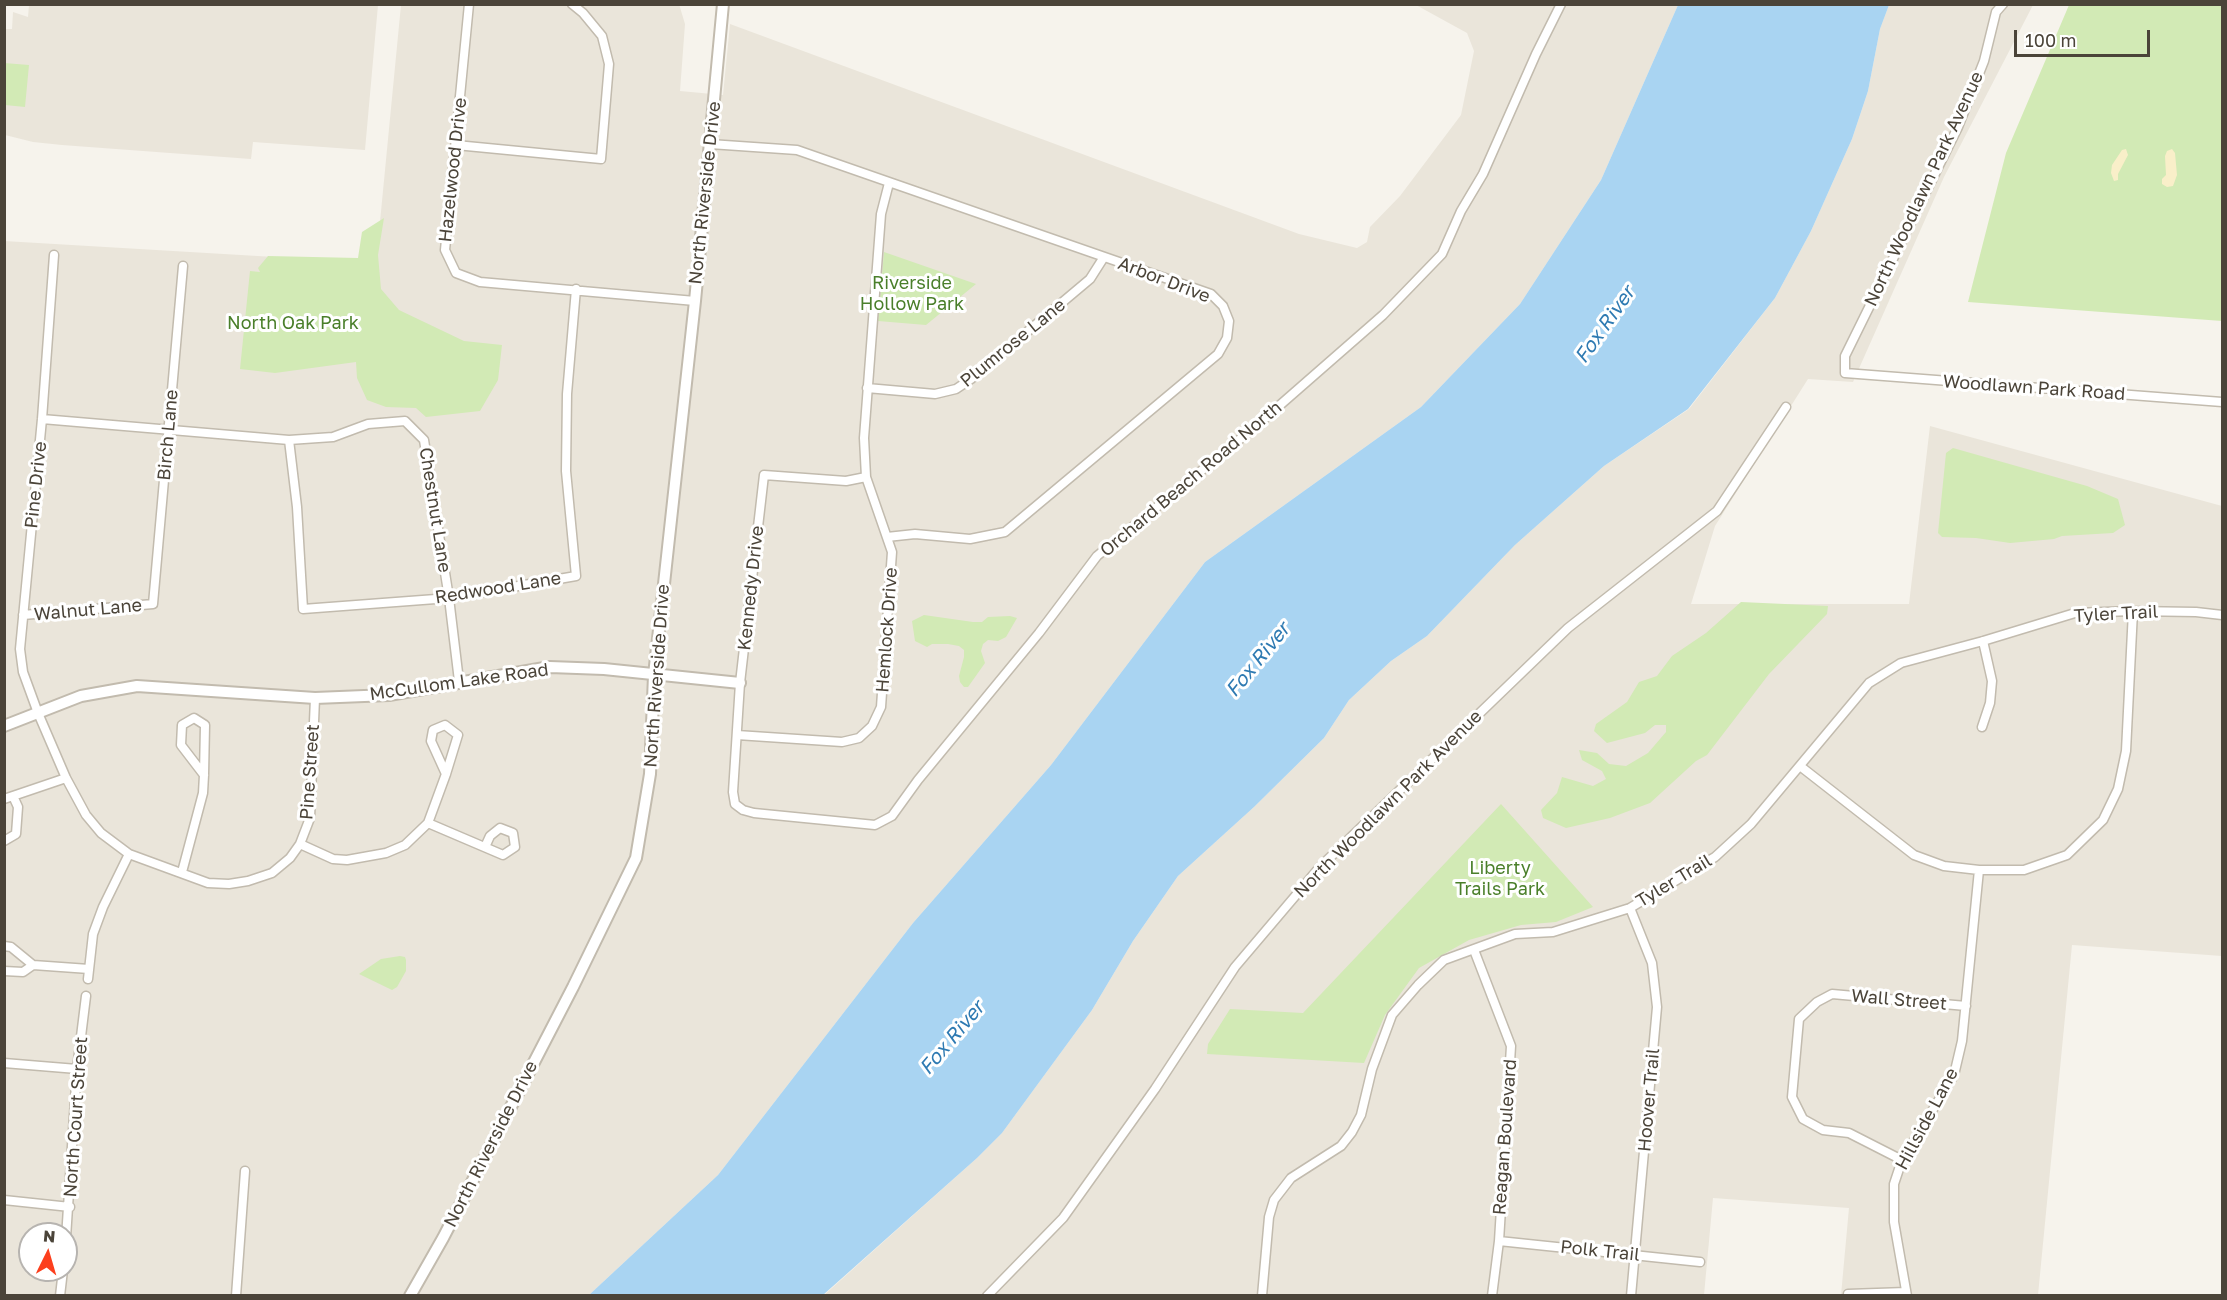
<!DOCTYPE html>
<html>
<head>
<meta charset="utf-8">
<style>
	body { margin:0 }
	#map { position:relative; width:2227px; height:1300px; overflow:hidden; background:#f6f3ec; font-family:"Golos Text",sans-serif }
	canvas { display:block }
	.frame { position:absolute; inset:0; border:6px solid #4b4439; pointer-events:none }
	.north { position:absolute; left:18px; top:1222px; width:60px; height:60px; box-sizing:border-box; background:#fff; border:2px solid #b7b4b0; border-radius:50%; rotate:5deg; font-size:16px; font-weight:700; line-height:24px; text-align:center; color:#4b4439 }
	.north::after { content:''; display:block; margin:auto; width:21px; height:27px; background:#fc3f1d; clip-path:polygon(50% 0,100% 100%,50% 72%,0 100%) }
	.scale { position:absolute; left:2014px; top:30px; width:136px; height:27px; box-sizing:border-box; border:3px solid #4b4439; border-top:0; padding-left:8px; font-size:18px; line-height:21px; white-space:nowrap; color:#4b4439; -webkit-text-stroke:4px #fff; paint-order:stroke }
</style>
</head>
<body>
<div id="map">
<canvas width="2227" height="1300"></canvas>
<div class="frame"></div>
<div class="north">N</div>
<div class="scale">100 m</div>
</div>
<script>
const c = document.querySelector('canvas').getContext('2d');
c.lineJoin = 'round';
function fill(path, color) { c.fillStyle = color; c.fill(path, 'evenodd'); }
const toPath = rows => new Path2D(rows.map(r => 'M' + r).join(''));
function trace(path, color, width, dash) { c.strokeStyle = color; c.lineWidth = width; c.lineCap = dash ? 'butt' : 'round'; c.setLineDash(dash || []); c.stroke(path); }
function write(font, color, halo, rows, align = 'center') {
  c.font = font + ' "Golos Text",sans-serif'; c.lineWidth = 6; c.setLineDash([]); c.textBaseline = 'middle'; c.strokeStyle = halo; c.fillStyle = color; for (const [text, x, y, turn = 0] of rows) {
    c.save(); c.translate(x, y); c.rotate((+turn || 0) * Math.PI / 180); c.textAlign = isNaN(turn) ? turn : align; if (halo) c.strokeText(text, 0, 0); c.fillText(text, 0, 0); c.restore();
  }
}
fill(toPath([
	[679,4,685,24,680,91,723,95,730,24,1299,234,1357,248,1367,242,1370,227,1400,196,1461,115,1474,51,1467,33,1416,5,1678,5,1601,180,1520,304,1421,407,1205,562,1051,765,913,923,718,1175,589,1295,5,1295,4,241,376,263,401,5],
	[30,1234,66,1234,66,1270,30,1270],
	[29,5,378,5,365,150,253,142,251,159,62,145,33,142,5,135,5,29,12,29,13,12,28,17],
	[1889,5,2033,5,1944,177,1853,382,1808,379,1715,526,1691,604,1909,604,1930,426,2222,506,2222,956,2072,945,2038,1295,1841,1295,1849,1208,1713,1198,1704,1295,823,1296,977,1158,1002,1133,1092,1010,1133,941,1178,876,1254,807,1324,738,1349,700,1391,661,1427,636,1515,545,1604,466,1689,409,1775,298,1811,231,1852,139,1868,91,1880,29]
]), '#eae5da');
fill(toPath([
	[2104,4,2222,5,2222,321,1968,302,2006,153,2069,5],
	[4,63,29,65,25,107,5,105],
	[384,218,378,255,381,289,399,310,464,341,502,345,498,380,480,411,426,417,416,408,386,407,367,400,357,378,356,362,275,373,240,369,250,271,260,272,258,268,268,256,358,258,362,232],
	[884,252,976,284,926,325,878,321],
	[1953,448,2087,486,2118,499,2125,525,2113,533,2062,536,2054,539,2010,543,1976,538,1942,537,1938,533,1946,453],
	[1741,602,1828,606,1827,614,1769,674,1707,755,1696,761,1650,803,1610,818,1566,828,1543,818,1541,810,1557,793,1562,777,1593,786,1606,779,1602,771,1582,760,1579,750,1597,753,1609,764,1626,766,1648,753,1666,732,1666,725,1655,725,1645,733,1607,743,1594,731,1596,724,1627,702,1639,682,1657,676,1672,656,1706,633],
	[924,615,973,622,982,622,988,617,1010,616,1017,618,1006,637,998,641,988,640,983,644,981,651,985,663,968,687,964,687,960,682,959,676,964,657,964,650,959,646,948,644,932,644,927,647,915,641,912,621],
	[1501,804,1593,907,1556,922,1521,925,1469,940,1419,968,1385,1015,1364,1063,1207,1054,1208,1044,1230,1009,1303,1013],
	[400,956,405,957,406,960,406,971,397,987,392,990,359,974,381,959]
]), '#d2eab5');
fill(toPath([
	[2126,149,2128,155,2118,174,2118,180,2114,181,2111,173,2112,165,2122,150],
	[2172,149,2175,153,2177,175,2173,186,2167,187,2162,184,2162,179,2166,175,2165,156,2167,151]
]), '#f9efc9');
fill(toPath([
	[1678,5,1889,5,1880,29,1868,91,1852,139,1811,231,1775,298,1688,409,1604,466,1515,545,1427,636,1391,661,1349,700,1324,738,1254,807,1178,876,1133,941,1092,1010,1002,1133,977,1158,823,1295,589,1295,718,1175,913,923,1051,765,1205,562,1421,407,1520,304,1601,180]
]), '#a9d4f2');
const minor = toPath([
	[469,4,445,250,456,273,480,282,695,301],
	[2003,4,1996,12,1984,61,1958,127,1845,356,1845,373,2222,402],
	[710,144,797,150,1211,294,1223,306,1229,321,1227,338,1218,354,1005,532,970,539,915,534,887,537],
	[456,145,601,159,609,64,602,36,583,13,572,4],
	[54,255,42,419,20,649,23,672,38,713,66,778,86,815,101,833,129,854,208,883,229,884,248,881,272,873,290,858,300,844,310,818,315,698],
	[867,388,935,394,956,389,971,379,1090,279,1104,257],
	[42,419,289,440,333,437,368,424,405,421,424,440,449,598,459,681],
	[289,440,297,507,303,609,449,598,576,576,566,471,567,394,576,289],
	[866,477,846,481,764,475,740,683,733,792,735,804,743,810,754,813,875,825,892,816,918,780,1039,633,1097,556,1256,426,1383,315,1442,254,1461,211,1483,174,1536,54,1561,4],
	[23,615,153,604,183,266],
	[1982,727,1990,703,1992,681,1983,641],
	[737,735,842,742,859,738,872,726,881,707,892,552,866,477,864,438,881,214,889,183],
	[1800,766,1914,855,1944,866,1979,870,2024,870,2067,855,2103,820,2118,789,2126,751,2133,611],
	[4,799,66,778],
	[428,823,503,855,515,847,513,833,500,828,490,836,485,847],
	[4,841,16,834,18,807,13,796],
	[300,844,333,859,347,860,386,853,405,845,428,823,446,774,458,735,445,725,433,730,431,741,446,774],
	[182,872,203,793,204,775,205,725,194,718,182,725,181,745,204,775],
	[1630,908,1652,963,1657,1007,1631,1296],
	[4,946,11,947,33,965,89,969],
	[1474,950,1511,1046,1499,1241,1492,1296],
	[4,971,23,972,33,965],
	[88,979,93,934,103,907,129,854],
	[4,1063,77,1069],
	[1902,1160,1849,1133,1823,1130,1803,1119,1792,1097,1799,1019,1817,1002,1832,994,1966,1006],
	[4,1200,70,1207],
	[66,1238,77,1069,86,996],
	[1499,1241,1700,1262],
	[1848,1294,1906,1292],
	[60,1296,63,1270],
	[236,1296,245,1171],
	[987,1296,1063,1218,1155,1089,1235,967,1319,868,1568,628,1717,511,1786,407],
	[1262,1296,1269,1217,1274,1200,1291,1178,1341,1146,1352,1132,1361,1115,1372,1069,1392,1015,1418,985,1444,960,1515,934,1553,932,1630,908,1715,857,1751,824,1869,683,1901,663,1983,641,2075,613,2133,611,2196,612,2222,615],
	[1907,1296,1894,1222,1894,1184,1902,1160,1954,1075,1962,1041,1979,870]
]);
const tertiary = toPath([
	[4,726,81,696,137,686,315,698,389,695,550,667,604,669,740,683],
	[410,1296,443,1238,573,987,636,858,650,774,654,675,695,301,723,4]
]);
trace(minor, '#c2bbae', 11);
trace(tertiary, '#c2bbae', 14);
trace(minor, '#fff', 8);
trace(tertiary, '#fff', 10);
write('18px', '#4b4439', '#fff', [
	["Hazelwood Drive",453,170,-84],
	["North Woodlawn Park Avenue",1924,189,-65],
	["North Riverside Drive",705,193,-84],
	["Arbor Drive",1164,280,21],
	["Plumrose Lane",1013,343,-39],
	["Woodlawn Park Road",2034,388,4],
	["Birch Lane",168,435,-85],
	["Orchard Beach Road North",1191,479,-40],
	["Pine Drive",36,485,-84],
	["Chestnut Lane",435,510,81],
	["Redwood Lane",498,588,-9],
	["Kennedy Drive",751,588,-84],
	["Walnut Lane",88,610,-5],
	["Tyler Trail",2116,614,-3],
	["Hemlock Drive",887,630,-86],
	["North Riverside Drive",657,676,-86],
	["McCullom Lake Road",459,682,-8],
	["Pine Street",310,772,-86],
	["North Woodlawn Park Avenue",1388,804,-45],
	["Tyler Trail",1674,881,-31],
	["Wall Street",1899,1000,5],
	["Hoover Trail",1649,1100,-85],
	["North Court Street",76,1117,-86],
	["Hillside Lane",1927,1119,-62],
	["Reagan Boulevard",1505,1137,-86],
	["North Riverside Drive",491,1144,-63],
	["Polk Trail",1600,1251,6]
]);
write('18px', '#4a7f2a', '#fff', [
	["Riverside",912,283],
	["Hollow Park",912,304],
	["North Oak Park",293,323],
	["Liberty",1500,868],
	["Trails Park",1500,889]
]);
write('italic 20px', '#2e7ab2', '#fff', [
	["Fox River",1605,325,-55],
	["Fox River",1258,660,-51],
	["Fox River",952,1038,-50]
]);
</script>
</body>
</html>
